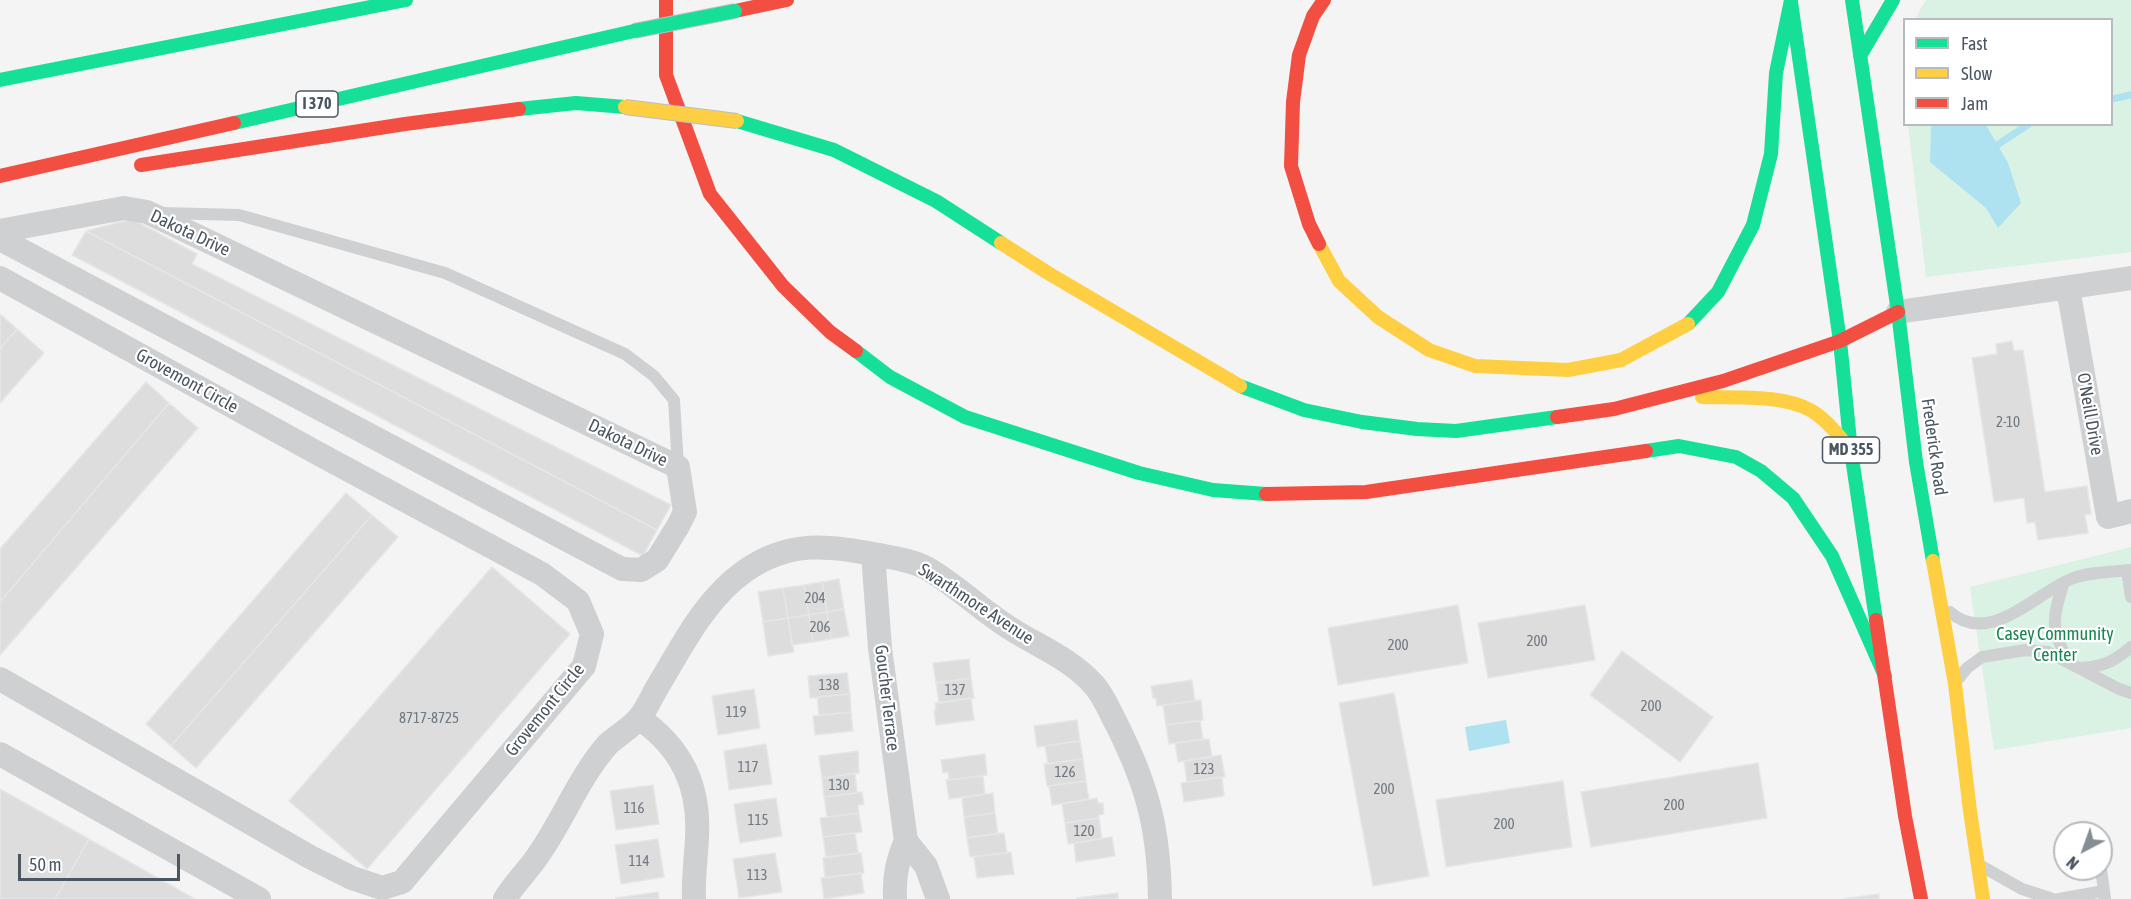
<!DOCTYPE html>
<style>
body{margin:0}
#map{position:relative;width:2131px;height:899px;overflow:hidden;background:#f4f4f4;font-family:"Asap Condensed",sans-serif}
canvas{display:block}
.legend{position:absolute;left:1903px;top:18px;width:210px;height:108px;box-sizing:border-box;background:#fff;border:2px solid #b7bbc0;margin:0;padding:8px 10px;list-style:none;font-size:18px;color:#4a5661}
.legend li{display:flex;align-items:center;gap:12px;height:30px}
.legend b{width:30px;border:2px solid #b7bbc0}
.north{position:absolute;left:2053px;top:821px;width:60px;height:60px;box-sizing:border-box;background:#fff;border:2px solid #b7bbc0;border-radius:50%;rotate:221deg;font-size:16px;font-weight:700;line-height:24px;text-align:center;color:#4a5661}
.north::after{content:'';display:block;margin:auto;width:21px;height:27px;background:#868d94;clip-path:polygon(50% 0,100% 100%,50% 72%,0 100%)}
.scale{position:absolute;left:18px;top:854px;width:162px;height:27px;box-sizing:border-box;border:3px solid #4a5661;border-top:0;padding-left:8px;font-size:18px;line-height:21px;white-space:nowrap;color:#4a5661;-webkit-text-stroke:4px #fff;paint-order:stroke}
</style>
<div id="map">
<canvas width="2131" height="899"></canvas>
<ul class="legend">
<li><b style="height:8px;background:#16e098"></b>Fast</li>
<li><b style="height:8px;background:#ffcf43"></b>Slow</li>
<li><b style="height:8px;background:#f24e42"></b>Jam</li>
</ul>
<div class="north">N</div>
<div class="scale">50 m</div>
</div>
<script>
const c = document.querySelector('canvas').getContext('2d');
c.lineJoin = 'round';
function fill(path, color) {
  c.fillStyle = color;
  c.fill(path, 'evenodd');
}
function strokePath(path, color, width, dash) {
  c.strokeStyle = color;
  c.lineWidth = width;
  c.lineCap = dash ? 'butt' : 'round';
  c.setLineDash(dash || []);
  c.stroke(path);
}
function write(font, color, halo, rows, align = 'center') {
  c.font = font + ' "Asap Condensed",sans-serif';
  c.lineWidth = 4.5;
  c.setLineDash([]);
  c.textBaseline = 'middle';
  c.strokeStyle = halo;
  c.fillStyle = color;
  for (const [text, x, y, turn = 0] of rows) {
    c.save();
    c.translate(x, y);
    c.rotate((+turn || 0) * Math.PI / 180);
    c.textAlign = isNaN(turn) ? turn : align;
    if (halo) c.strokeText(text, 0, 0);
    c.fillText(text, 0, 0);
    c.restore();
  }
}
const green = new Path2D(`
 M1926,0h205v252l-205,25 -18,-152 204,-1v-104l-196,-1 2,-6z
 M2131,547v181l-137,22 -24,-163z`);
const water = new Path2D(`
 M1931,125h55l22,38 13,40 -23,25 -12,-20 -56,-46z
 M1506,720l4,23 -41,8 -4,-24z`);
const stream = new Path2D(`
 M2112,99l19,-4
 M1997,145l32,-21`);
const building = new Path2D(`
 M132,219l65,35 -5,10 479,241 -14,25 -571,-299z
 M86,231l571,299 -14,26 -571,-301z
 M0,314l17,15 -17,20z
 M17,329l27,24 -44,50v-54z
 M2012,341l2,10 9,-1 22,142 42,-6 4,28 -6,1 3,18 -50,7 -3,-18 -8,1 -3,-25 -30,4 -22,-144 25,-4 -1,-10z
 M146,382l23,21 -169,199v-53z
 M169,403l29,25 -198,227v-53z
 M346,493l26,22 -201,231 -25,-22z
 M372,515l26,22 -202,231 -25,-22z
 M492,567l78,67 -203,235 -78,-68z
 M839,579l5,30 -17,3 -5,-30z
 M822,582l5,30 -18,3 -5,-30z
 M804,585l5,30 -21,3 -5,-30z
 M783,588l5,30 -25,4 -5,-30z
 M1458,605l10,58 -130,22 -10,-57z
 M1585,605l10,55 -107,18 -10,-55z
 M844,609l5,27 -18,3 -4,-27z
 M827,612l4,27 -18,3 -4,-27z
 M809,615l4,27 -21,3 -4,-27z
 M788,618l6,34 -26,4 -5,-34z
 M1622,651l91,66 -33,45 -90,-67z
 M969,659l2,19 -35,5 -3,-20z
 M847,673l3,21 -40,4 -2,-22z
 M971,678l3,20 -35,5 -3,-20z
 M1192,680l3,21 -38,5 -1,-8h-3l-2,-12z
 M754,689l6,39 -42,7 -6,-39z
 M1394,693l35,183 -56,10 -34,-183z
 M850,694l1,18 -32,3 -2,-18z
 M971,698l3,22 -38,5 -2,-14h2l-1,-8z
 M1201,700l2,20 -37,5 -3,-20z
 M851,712l2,19 -38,4 -2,-19z
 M1077,720l3,21 -43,6 -3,-21z
 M1200,721l3,18 -34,5 -3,-19z
 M1209,739l3,18 -34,5 -3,-19z
 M1080,741l3,18 -35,5 -3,-18z
 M766,744l6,40 -43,6 -5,-39z
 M858,751l1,22 -37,5 -3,-22z
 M985,754l2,21 -38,5 -1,-8 -5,1 -2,-13z
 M1221,755l4,22 -38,5 -3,-21z
 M1083,759l3,22 -39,5 -3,-22z
 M1758,763l9,55 -176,29 -10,-55z
 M855,773l2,20 -33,4 -2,-19z
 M983,776l2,18 -36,5 -3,-19z
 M1222,777l2,19 -40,6 -3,-19z
 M1086,781l3,18 -37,6 -3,-19z
 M1563,781l9,66 -126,20 -10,-67z
 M653,785l6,39 -43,6 -6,-39z
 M0,789l89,50 -34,60h-55z
 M862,792l2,12 -6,1 1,8 -32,4 -3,-20z
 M993,793l2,20 -31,4 -2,-19z
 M776,798l6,38 -42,7 -6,-39z
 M1097,798l1,5h5l1,11 -5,1v3l-34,5 -3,-19z
 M859,813l3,19 -39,5 -3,-19z
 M995,813l3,20 -31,5 -3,-21z
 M1099,818l3,21 -34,5 -3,-21z
 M855,833l3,20 -32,4 -3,-20z
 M1004,833l3,20 -37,4 -3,-19z
 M1112,837l3,19 -39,6 -2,-19z
 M89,839l106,60h-140z
 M658,839l6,38 -43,7 -6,-39z
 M1011,852l3,22 -37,4 -3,-21z
 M775,853l7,39 -43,6 -6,-39z
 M861,853l3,20 -39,5 -2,-20z
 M861,873l3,20 -40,6 -3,-21z
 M658,892l1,7h-43v-1z
 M1118,893v6h-41v-1z
 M1879,894v5h-36z`);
const lane = new Path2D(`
 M163,213l76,2 206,58 180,81 29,22 20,24 4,67
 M2127,570l4,27
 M2064,582c-12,36 -14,47 5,80
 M1950,612c39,35 86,-19 121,-33 17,-7 41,-7 60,-9
 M2079,668c24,-1 34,-6 52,-21
 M1959,678l8,-10 15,-11 44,-7 22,2 71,37 12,4
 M1983,867l39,22 31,10
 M2101,869l3,22
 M2059,899l45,-8 1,8`);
const street = new Path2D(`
 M0,231l124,-23 23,4 531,255 7,45 -7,14 -21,34 -16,10 -19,-1 -622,-330
 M0,278l319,176 223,120 36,27 14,33 -8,32 -182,216 -20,6 -30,-10 -42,-21 -310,-178
 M2068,288l40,229 23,-6
 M1898,312l233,-34
 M873,554l7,94 26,193c-9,20 -12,36 -11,58
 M639,718c43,30 61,68 58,120 -1,21 -4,41 -3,61
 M0,754l259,145
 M906,841l20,25 12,33
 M505,899c9,-16 24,-29 34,-45 25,-36 40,-77 69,-110 10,-9 23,-16 32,-27 7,-9 12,-21 18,-31 24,-40 47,-87 87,-115 44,-31 84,-26 134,-16 16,3 35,6 49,14 29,17 52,40 80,58 29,19 62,31 86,58 10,11 16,27 23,40 31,62 42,105 43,174`);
const fast = new Path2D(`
 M1852,0l46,312 18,150 17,99
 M1791,2l49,339 11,110 25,169
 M1860,56l33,-56
 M0,80l406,-80
 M519,109l57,-6 49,4
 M737,121l97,29 102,51 65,42
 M234,123l400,-92
 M1688,324l30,-32 35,-67 18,-71 5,-81 15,-73
 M856,351l34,26 75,40 174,56 74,17 53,4
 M1240,386l64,24 58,12 55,7 39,2 101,-14
 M1646,451l33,-5 57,11 25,14 32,27 39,58 53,120`);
const slow = new Path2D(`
 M1001,243l47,30 192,113
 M1319,244l20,37 39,36 51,33 46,16 93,4 53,-10 67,-36
 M1702,397c32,1 82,-3 110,14 16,10 28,26 39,40
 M1933,561l22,123 15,127 13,88`);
const jam = new Path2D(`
 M666,0v75l44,119 73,92 47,46 26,19
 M735,11l52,-11
 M141,165l264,-41 114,-15
 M0,176l234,-53
 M1319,244l-10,-20 -18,-58 2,-64 6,-47 14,-39 11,-16
 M1840,341l58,-29
 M1557,417l57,-8 109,-28 117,-40
 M1266,494l100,-2 280,-41
 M1876,620l29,196 16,83`);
const fastBridge = new Path2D(`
 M634,31l101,-20`);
const slowBridge = new Path2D(`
 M625,107l112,14`);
const numberNames = [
 ["2-10",2008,422],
 ["204",815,598],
 ["206",820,627],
 ["200",1537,641],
 ["200",1398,645],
 ["138",829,685],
 ["137",955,690],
 ["200",1651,706],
 ["119",736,712],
 ["8717-8725",429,718],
 ["117",748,767],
 ["123",1204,769],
 ["126",1065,772],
 ["130",839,785],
 ["200",1384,789],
 ["200",1674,805],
 ["116",634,808],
 ["115",758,820],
 ["200",1504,824],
 ["120",1084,831],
 ["114",639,861],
 ["113",757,875]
];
const shields = [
 [317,104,42],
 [1851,450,57]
];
const shieldNames = [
 ["I 370",317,104],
 ["MD 355",1851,450]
];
const streetNames = [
 ["Dakota Drive",190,233,25],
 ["Grovemont Circle",187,381,29],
 ["O'Neill Drive",2090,414,80],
 ["Dakota Drive",628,443,26],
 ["Frederick Road",1934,447,82],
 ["Swarthmore Avenue",976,604,33],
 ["Goucher Terrace",887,698,83],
 ["Grovemont Circle",545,710,-51]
];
const parkNames = [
 ["Casey Community",2055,634],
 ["Center",2055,655]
];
fill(green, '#d9f2e3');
fill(water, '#aee2f0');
strokePath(stream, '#aee2f0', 7);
fill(building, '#ddddde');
strokePath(building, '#e5e6e7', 1.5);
strokePath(lane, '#ced0d2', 12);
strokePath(street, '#ced0d2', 24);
strokePath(fast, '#16e098', 14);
strokePath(slow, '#ffcf43', 14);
strokePath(jam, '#f24e42', 14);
strokePath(fastBridge, '#b9bec3', 16, []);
strokePath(slowBridge, '#b9bec3', 16, []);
strokePath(fastBridge, '#16e098', 14);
strokePath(slowBridge, '#ffcf43', 14);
write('15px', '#707881', null, numberNames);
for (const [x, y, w] of shields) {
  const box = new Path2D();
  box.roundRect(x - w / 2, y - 13, w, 26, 4.5);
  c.fillStyle = '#fff';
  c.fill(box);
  strokePath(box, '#4a5661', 1.5);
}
write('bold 16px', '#4a5661', null, shieldNames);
write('18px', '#4a5661', '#fff', streetNames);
write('18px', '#17864f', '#fff', parkNames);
</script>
